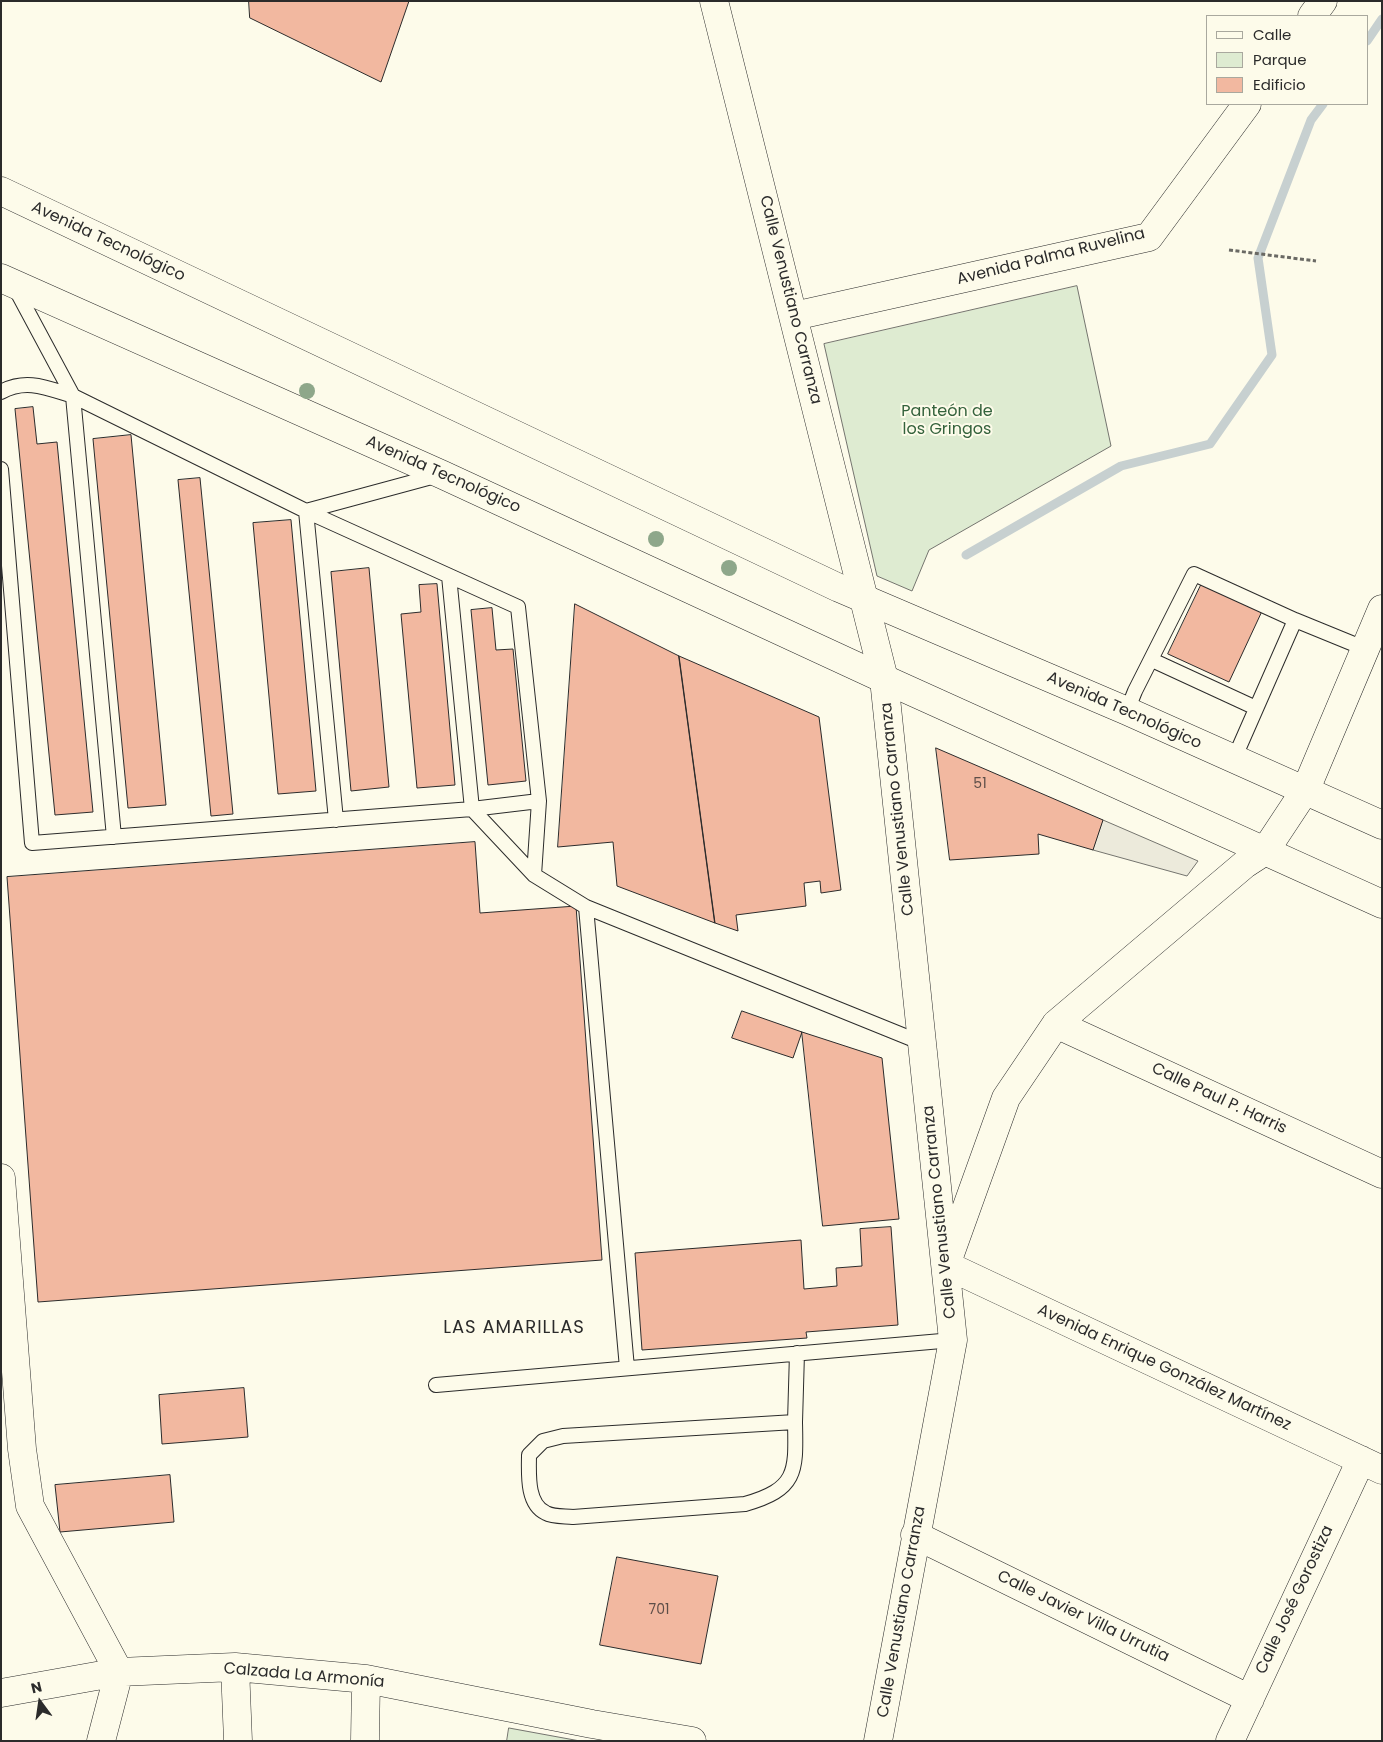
<!DOCTYPE html>
<meta charset="utf-8">
<style>
body{margin:0}
#map{position:relative;width:1383px;height:1742px;overflow:hidden;background:#fdfbea;font-family:Poppins,sans-serif}
canvas{display:block}
.frame{position:absolute;inset:0;border:2px solid #2b2b2b;pointer-events:none}
.legend{position:absolute;left:1206px;top:15px;width:162px;height:90px;box-sizing:border-box;background:#fdfbea;border:1px solid #a9a89e;margin:0;padding:6px 9px;list-style:none;font-size:15px;color:#2b2b2b}
.legend li{display:flex;align-items:center;gap:10px;height:25px}
.legend b{width:25px;border:1px solid #a9a89e}
.north{position:absolute;left:15px;top:1677px;width:50px;height:50px;-webkit-text-stroke:4px #fdfbea;paint-order:stroke;rotate:346deg;font-size:14px;font-weight:700;line-height:20px;text-align:center;color:#2b2b2b}
.north::after{content:'';display:block;margin:auto;width:18px;height:22px;background:#2b2b2b;clip-path:polygon(50% 0,100% 100%,50% 72%,0 100%)}
</style>
<div id="map">
<canvas width="1383" height="1742"></canvas>
<div class="frame"></div>
<ul class="legend">
<li><b style="height:6px;background:#fdfbea"></b>Calle</li>
<li><b style="height:14px;background:#deebd1"></b>Parque</li>
<li><b style="height:14px;background:#f2b8a0"></b>Edificio</li>
</ul>
<div class="north">N</div>
</div>
<script>
const c = document.querySelector('canvas').getContext('2d');
c.lineJoin = 'round';
function fill(path, color) {
  c.fillStyle = color;
  c.fill(path, 'evenodd');
}
function strokePath(path, color, width, dash) {
  c.strokeStyle = color;
  c.lineWidth = width;
  c.lineCap = dash ? 'butt' : 'round';
  c.setLineDash(dash || []);
  c.stroke(path);
}
function write(font, color, halo, rows, align = 'center') {
  c.font = font + ' Poppins,sans-serif';
  c.lineWidth = 4;
  c.setLineDash([]);
  c.textBaseline = 'middle';
  c.strokeStyle = halo;
  c.fillStyle = color;
  for (const [text, x, y, turn = 0] of rows) {
    c.save();
    c.translate(x, y);
    c.rotate((+turn || 0) * Math.PI / 180);
    c.textAlign = isNaN(turn) ? turn : align;
    if (halo) c.strokeText(text, 0, 0);
    c.fillText(text, 0, 0);
    c.restore();
  }
}
const green = new Path2D(`
 M1077,286l34,160 -182,104 -17,41 -35,-15 -53,-232z
 M509,1728l71,13h-73z`);
const parking = new Path2D(`
 M1103,820l95,41 -11,15 -94,-26z`);
const stream = new Path2D(`
 M1367,41l15,-22
 M966,555l155,-89 89,-22 62,-89 -14,-97 53,-138 12,-16`);
const building = new Path2D(`
 M249,1h160l-28,81 -131,-64z
 M33,407l4,37 20,-2 36,370 -38,3 -40,-406z
 M131,435l35,370 -38,3 -35,-369z
 M200,478l33,336 -22,2 -33,-336z
 M291,520l25,271 -38,3 -25,-271z
 M369,568l20,219 -38,4 -20,-219z
 M1203,581l60,28 -34,73 -61,-28z
 M437,584l18,201 -38,3 -16,-174 20,-2 -2,-27z
 M575,604l104,52 36,267 -98,-37 -4,-44 -55,5z
 M492,608l4,42 17,-1 13,132 -38,4 -17,-175z
 M679,656l140,61 22,173 -20,3 -1,-12 -16,2 2,23 -70,9 2,16 -23,-8z
 M936,748l167,72 -10,30 -55,-16 1,20 -89,6z
 M475,842l5,71 96,-7 26,354 -564,42 -31,-425z
 M742,1011l60,21 -9,26 -61,-20z
 M802,1032l80,26 17,161 -76,7z
 M891,1227l7,98 -92,7 1,6 -165,12 -7,-97 166,-13 3,49 33,-3 -1,-18 26,-2 -2,-37z
 M244,1388l4,49 -86,7 -3,-49z
 M170,1475l4,47 -114,10 -5,-47z
 M617,1557l101,19 -17,88 -101,-19z`);
const path = new Path2D(`
 M1229,250l87,11`);
const lane = new Path2D(`
 M14,286l59,110 233,115 212,96 21,194 -5,74
 M1,392c25,-14 46,-4 72,4l41,441
 M1,469l31,374 440,-34 67,-8
 M449,576l23,233 62,66 52,32 336,136
 M1295,620l71,29
 M1152,660l104,48
 M1127,711l8,-20 59,-117 101,46 -61,139
 M336,820l-30,-309 133,-36
 M586,907l41,461
 M436,1385l517,-45
 M795,1422c1,49 3,67 -50,82l-172,13c-8,-1 -20,0 -27,-4 -20,-9 -17,-41 -17,-58l14,-14 20,-5 232,-14 2,-69`);
const street = new Path2D(`
 M1312,16l11,-15
 M794,316l355,-79 98,-133
 M1382,609l-76,180 -41,62 -20,13 -189,160 -50,74 -60,167 436,205
 M1056,1024l326,150
 M1,1178l21,271 8,57 89,166 -18,69
 M915,1535l335,164
 M235,1667l3,74
 M1,1693l118,-21 116,-5 131,12 226,45 100,17
 M365,1741l1,-62
 M878,1741l75,-401 -69,-661
 M1230,1741l131,-281`);
const secondary = new Path2D(`
 M714,1l170,678`);
const primary = new Path2D(`
 M1,191l838,397 288,123 255,114
 M1,278l442,197 439,203 500,226`);
const trees = [
 [307,391],
 [656,539],
 [729,568]
];
const numberNames = [
 ["51",980,784],
 ["701",659,1610]
];
const streetNames = [
 ["Avenida Tecnológico",108,242,25],
 ["Avenida Palma Ruvelina",1051,257,-14],
 ["Calle Venustiano Carranza",790,300,76],
 ["Avenida Tecnológico",443,475,24],
 ["Avenida Tecnológico",1124,711,24],
 ["Calle Venustiano Carranza",898,809,-96],
 ["Calle Paul P. Harris",1219,1099,25],
 ["Calle Venustiano Carranza",940,1212,-96],
 ["Avenida Enrique González Martínez",1164,1368,25],
 ["Calle José Gorostiza",1295,1600,-65],
 ["Calle Venustiano Carranza",902,1612,-80],
 ["Calle Javier Villa Urrutia",1083,1617,26],
 ["Calzada La Armonía",304,1676,5]
];
const parkNames = [
 ["Panteón de",947,412],
 ["los Gringos",947,430]
];
const neighbourhoodNames = [
 ["LAS AMARILLAS",514,1328]
];
fill(green, '#deebd1');
strokePath(green, '#74746e', 1);
fill(parking, '#eceadb');
strokePath(parking, '#74746e', 1);
strokePath(stream, '#c7d0d0', 9);
fill(building, '#f2b8a0');
strokePath(building, '#2b2b2b', 1);
strokePath(lane, '#2b2b2b', 16);
strokePath(street, '#2b2b2b', 29);
strokePath(secondary, '#2b2b2b', 29);
strokePath(primary, '#2b2b2b', 29);
strokePath(path, '#6a6964', 3, [4, 2.5]);
strokePath(lane, '#fdfbea', 14);
strokePath(street, '#fdfbea', 28);
strokePath(secondary, '#fdfbea', 28);
strokePath(primary, '#fdfbea', 28);
c.fillStyle = '#8ea78a';
for (const [x, y] of trees) {
  c.beginPath();
  c.arc(x, y, 8, 0, 2 * Math.PI);
  c.fill();
}
write('14px', '#5d4e48', null, numberNames);
write('16px', '#2b2b2b', '#fdfbea', streetNames);
write('16px', '#34623c', '#fdfbea', parkNames);
c.letterSpacing = '1px';
write('18px', '#2b2b2b', '#fdfbea', neighbourhoodNames);
c.letterSpacing = '0px';
</script>
